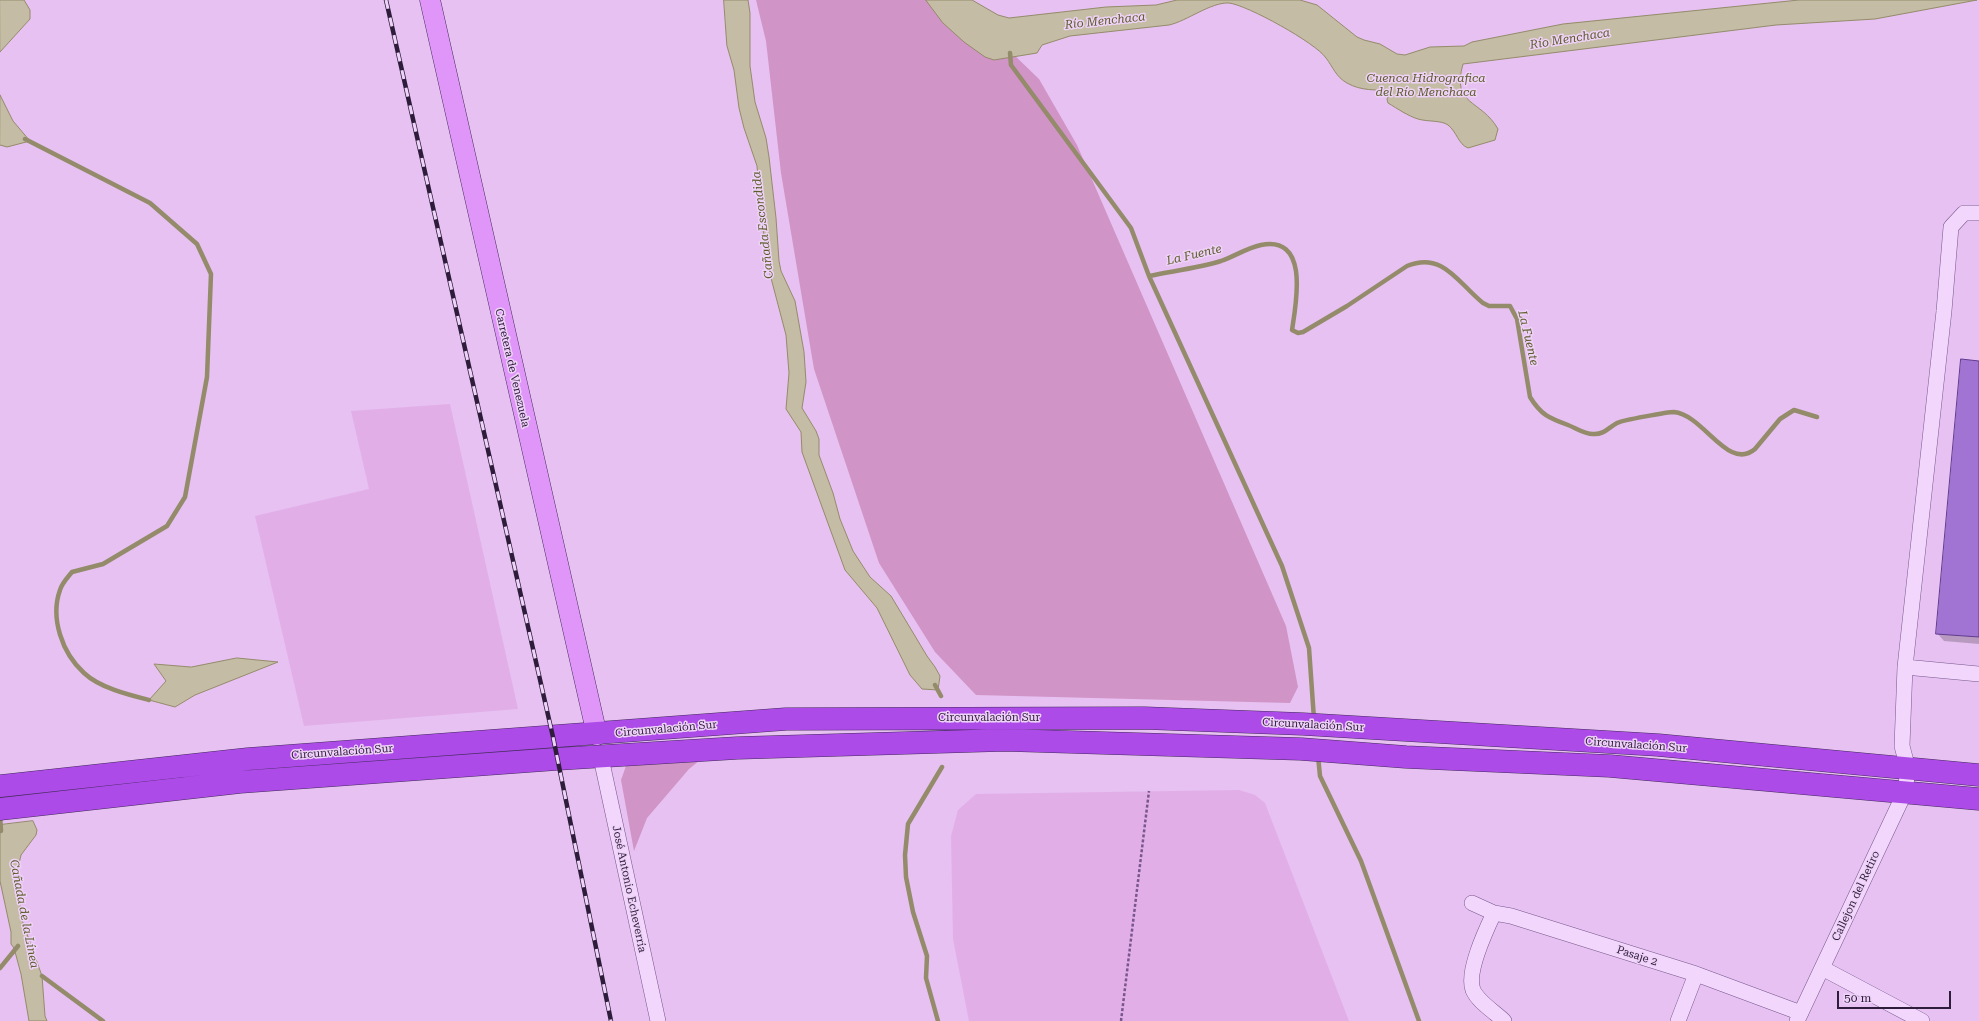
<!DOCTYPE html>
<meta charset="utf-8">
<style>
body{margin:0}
#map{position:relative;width:1979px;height:1021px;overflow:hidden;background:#e6c1f2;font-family:"Roboto Serif",serif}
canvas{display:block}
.scale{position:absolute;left:1837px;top:991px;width:114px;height:18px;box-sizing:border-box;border:2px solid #2d1d3b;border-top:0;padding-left:5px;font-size:12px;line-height:14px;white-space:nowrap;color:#2d1d3b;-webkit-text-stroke:3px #efd2f8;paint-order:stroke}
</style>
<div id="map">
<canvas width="1979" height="1021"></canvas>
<div class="scale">50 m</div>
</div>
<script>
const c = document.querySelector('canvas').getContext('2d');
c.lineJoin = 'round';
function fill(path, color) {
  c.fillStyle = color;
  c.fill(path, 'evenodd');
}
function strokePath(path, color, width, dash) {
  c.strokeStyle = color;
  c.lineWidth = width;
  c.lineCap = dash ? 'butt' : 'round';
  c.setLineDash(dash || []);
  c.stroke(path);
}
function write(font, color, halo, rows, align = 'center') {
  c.font = font + ' "Roboto Serif",serif';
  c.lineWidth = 3;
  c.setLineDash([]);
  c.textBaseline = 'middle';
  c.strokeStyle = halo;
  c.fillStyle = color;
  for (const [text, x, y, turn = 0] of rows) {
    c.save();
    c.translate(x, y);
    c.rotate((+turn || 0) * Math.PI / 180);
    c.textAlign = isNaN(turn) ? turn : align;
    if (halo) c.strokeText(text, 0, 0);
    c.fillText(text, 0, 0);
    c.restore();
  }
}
const farmland = new Path2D(`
 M450,404l68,305 -214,17 -49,-210 114,-27 -18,-78z
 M1239,790l16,5 10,8 84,218h-380l-16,-82 -2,-103 7,-26 18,-16z`);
const green = new Path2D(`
 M756,0h177l77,51 29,28 38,66 209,481 12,61 -8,16 -314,-8 -41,-43 -56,-89 -65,-194 -33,-196 -15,-132z
 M704,757l-15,12 -42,49 -13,33 -13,-71 5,-14z`);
const water = new Path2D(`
 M0,0h24l6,10v9l-30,33z
 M724,0h24l2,13v53l5,36 11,36 3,19 7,61 3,43 2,10 14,30 9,51 2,30 -4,26 14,23 3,8v16l14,38 7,26 13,32 17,26 21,19 36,60 8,11 5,9 -2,14 -16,-1 -12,-14 -33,-67 -32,-38 -43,-118 -1,-20 -15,-23 3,-36 -3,-38 -20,-76 -9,-93 -13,-38 -5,-20 -5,-38 -7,-24z
 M926,0h46l26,15 11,3 97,-11 50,-2 21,-5h123l17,5 40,32 7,3 16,4 17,10 8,1 25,-8 34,-1 8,-4 91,-18 236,-24h178l-102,19 -99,6 -313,39c-12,42 18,35 35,65l-3,11 -27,8c-10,-4 -11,-16 -20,-23 -7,-5 -20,-3 -30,-6 -10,-3 -20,-10 -30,-16l-1,-4 4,-9c-15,0 -30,1 -44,-7 -11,-6 -14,-16 -21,-25 -10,-15 -79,-53 -97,-55 -18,-1 -42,18 -60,22l-99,11 -28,9 -5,8 -43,7 -9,-3 -21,-15 -21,-19z
 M0,95l13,26 17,20 -23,6 -7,-2z
 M237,658l41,4 -83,33 -20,12 -26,-7 17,-19 -12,-17 37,3z
 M33,821l4,9 -1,5 -15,20 -4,17 4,45 21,59 3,40 2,5h-18l-8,-47 -7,-26 -3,-4v-12l-11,-51v-56z`);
const shadow = new Path2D(`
 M1979,362v282l-35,-3 -7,-8z`);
const stream = new Path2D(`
 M1010,53l1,12 120,163 18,48 133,290 27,82 5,71
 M25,139l125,64 47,41 14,30 -4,103 -22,120 -18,29 -64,38 -31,8c-4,5 -10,11 -12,18 -10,28 2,63 24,83 16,15 45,22 65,27
 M1149,276c24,-5 49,-8 72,-15 14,-5 26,-13 40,-16 49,-10 35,59 31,85l6,3 5,-1 44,-26 60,-40c36,-15 51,17 76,37l6,3h21l7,13 13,78c11,18 19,21 38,28 8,3 16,9 25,9 11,1 16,-7 24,-11 6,-3 51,-11 57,-11 30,3 54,60 81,37l25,-30 14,-9 23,7
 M935,685l6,11
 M1318,756l2,20 41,85 58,160
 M0,814l1,17
 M0,968l18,-22
 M42,976l61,45
 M938,1021l-12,-43 1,-22 -14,-44 -7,-35 -1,-22 3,-31 34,-57`);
const building = new Path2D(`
 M1961,359l18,2v276l-43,-3z`);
const path = new Path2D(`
 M1121,1021l28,-230`);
const minor = new Path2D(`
 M1905,667l74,7
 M601,758l57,263
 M1472,903l22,10 17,3 185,58 105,39
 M1494,913c-8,17 -28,59 -21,77 5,12 22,22 31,31
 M1822,968l100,53
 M1678,1021l18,-47
 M1797,1021l108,-229 3,-23 -6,-23 3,-79 39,-356 7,-84 13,-14h15`);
const major = new Path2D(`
 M430,0l167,735`);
const highway = new Path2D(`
 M0,786l248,-27 538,-40 358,-1 159,6 355,21 321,30
 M0,809l240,-27 317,-23 180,-11 268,-8 296,9 105,8 204,9 369,33`);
const rail = new Path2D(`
 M386,0l167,737 58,284`);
const streetNames = [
 ["Carretera de Venezuela",512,368,77],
 ["Circunvalación Sur",989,718],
 ["Circunvalación Sur",1313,725,3],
 ["Circunvalación Sur",666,729,-5],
 ["Circunvalación Sur",1636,745,4],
 ["Circunvalación Sur",342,752,-4],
 ["José Antonio Echeverría",629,889,78],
 ["Callejon del Retiro",1856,896,-65],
 ["Pasaje 2",1637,956,18]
];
const waterNames = [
 ["Río Menchaca",1105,21,-6],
 ["Río Menchaca",1570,39,-9],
 ["Cuenca Hidrografica",1426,78],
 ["del Río Menchaca",1426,92],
 ["Cañada Escondida",763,225,-97],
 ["La Fuente",1194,255,-13],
 ["La Fuente",1528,338,77],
 ["Cañada de la Línea",24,914,79]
];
fill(farmland, '#e2aee8');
fill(green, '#d194c6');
fill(water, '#c4bca4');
strokePath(water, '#938b6a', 1);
fill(shadow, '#0003');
strokePath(stream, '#938b6a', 4.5);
fill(building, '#a174d3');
strokePath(building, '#613b8e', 1);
strokePath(minor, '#77578d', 16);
strokePath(major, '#442c5a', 21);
strokePath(highway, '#442c5a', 23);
strokePath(path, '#77578d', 2.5, [3, 2]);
strokePath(minor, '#f2d6fb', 15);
strokePath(major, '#df96f8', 20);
strokePath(highway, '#ac4be8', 22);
strokePath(rail, '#2d1d3b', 4.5);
strokePath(rail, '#efd2f8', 3, [9]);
write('11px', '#2d1d3b', '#efd2f8', streetNames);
write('italic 12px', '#5c5c2b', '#efd2f8', waterNames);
</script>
